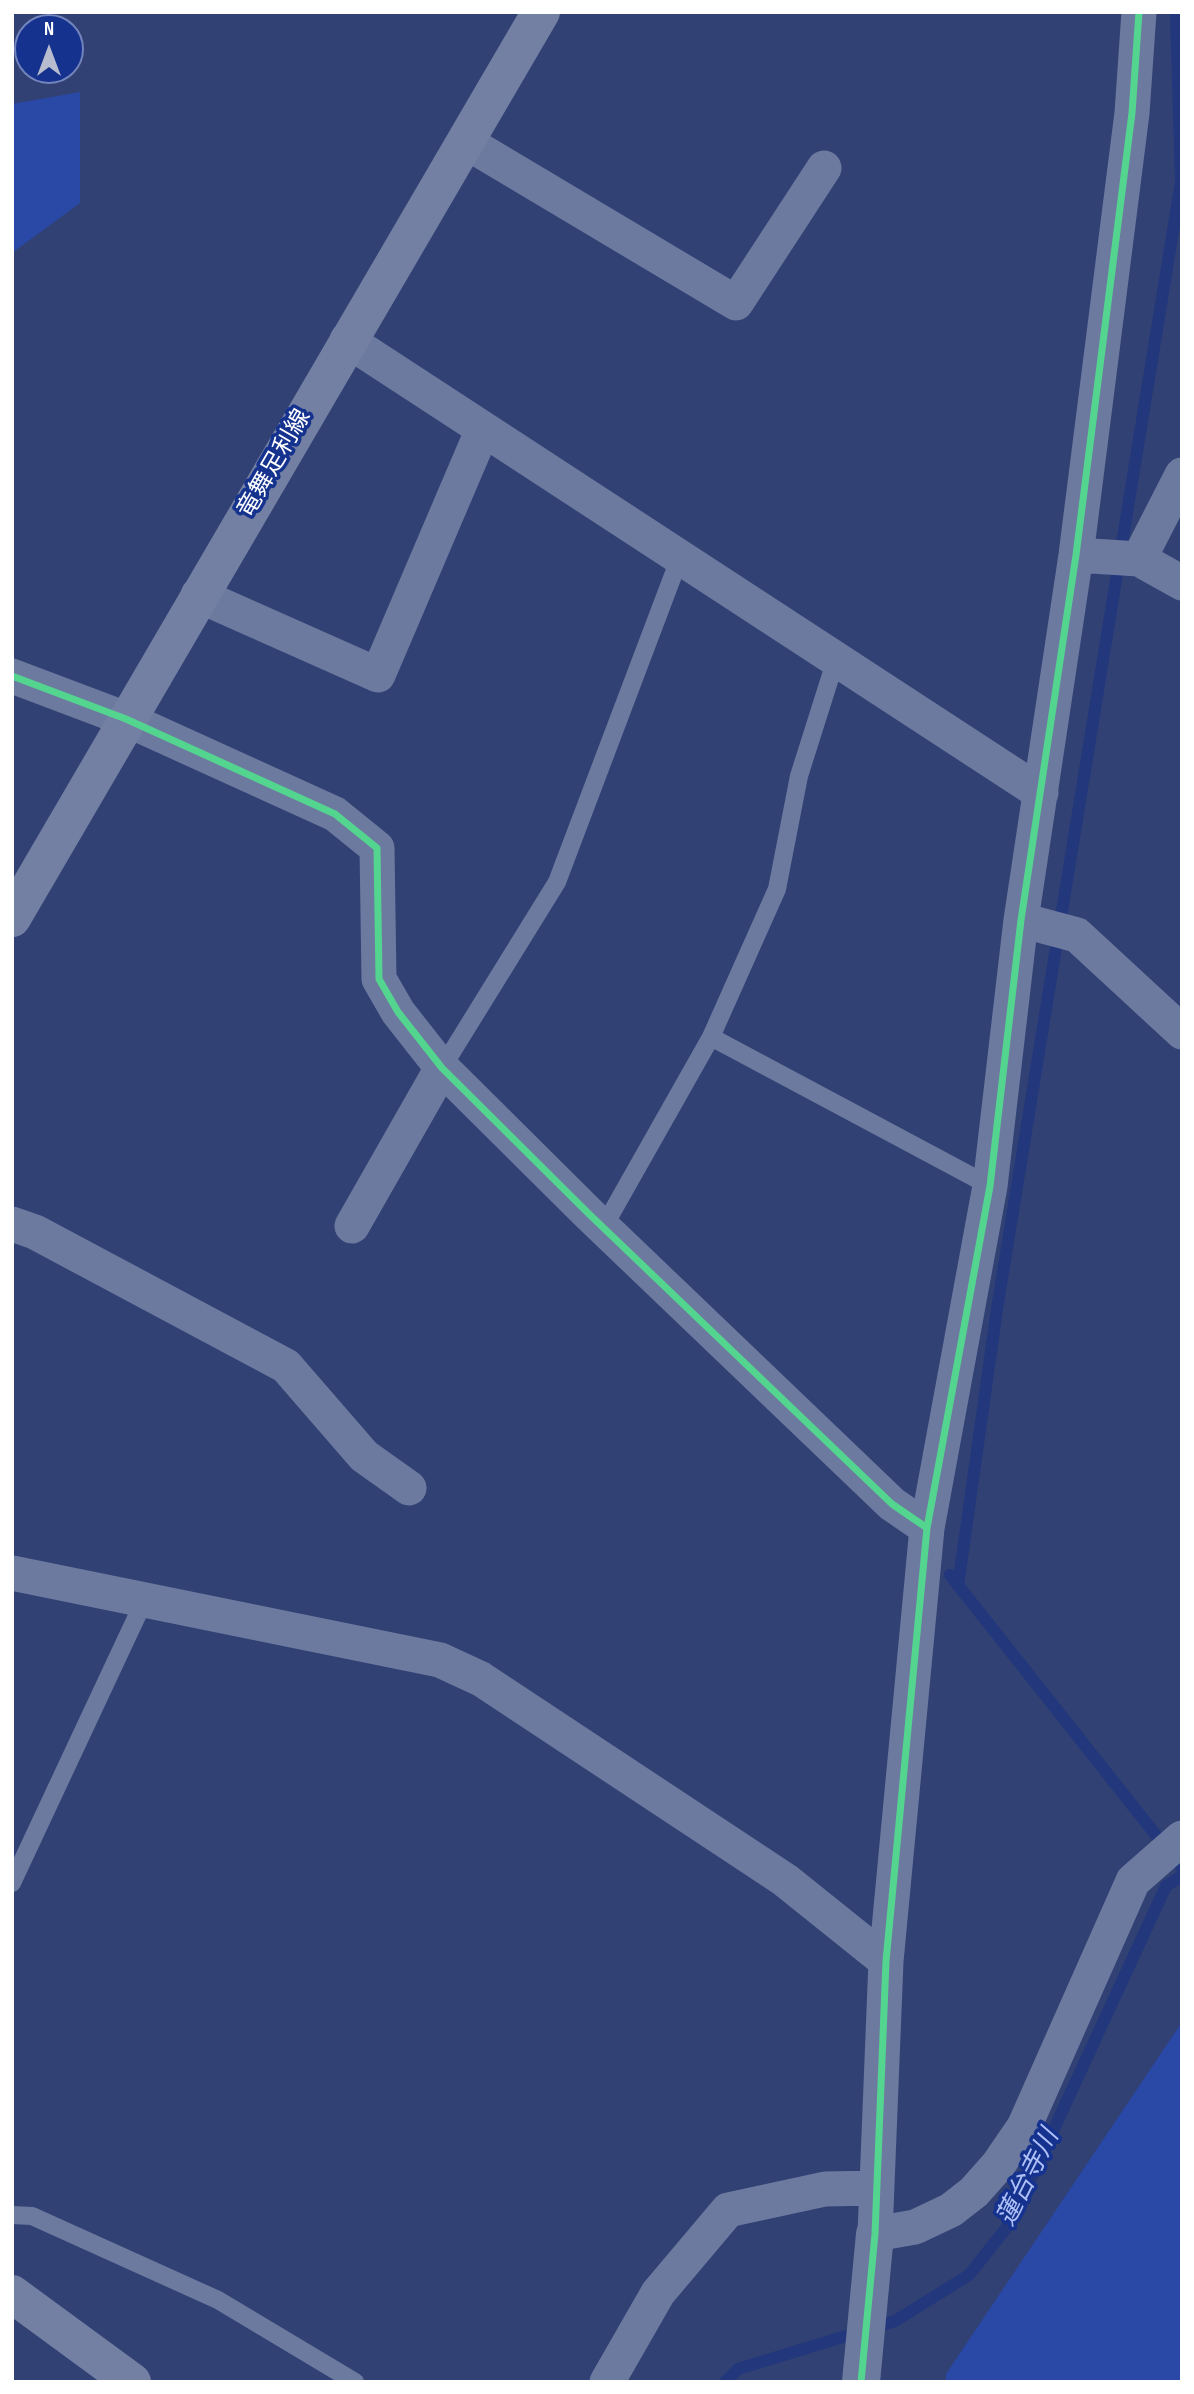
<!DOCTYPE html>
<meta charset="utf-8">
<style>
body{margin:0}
#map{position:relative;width:1194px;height:2394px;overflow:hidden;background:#314174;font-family:"Sofia Sans Condensed",sans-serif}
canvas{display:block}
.frame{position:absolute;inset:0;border:14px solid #fff;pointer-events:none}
.north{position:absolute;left:14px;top:14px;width:70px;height:70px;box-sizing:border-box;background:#16328f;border:2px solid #7384bc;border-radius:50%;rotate:0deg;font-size:19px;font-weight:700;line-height:28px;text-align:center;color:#fff}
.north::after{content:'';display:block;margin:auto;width:24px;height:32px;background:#b7bcce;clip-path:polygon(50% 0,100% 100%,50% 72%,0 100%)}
</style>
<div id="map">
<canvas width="1194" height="2394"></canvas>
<div class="frame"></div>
<div class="north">N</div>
</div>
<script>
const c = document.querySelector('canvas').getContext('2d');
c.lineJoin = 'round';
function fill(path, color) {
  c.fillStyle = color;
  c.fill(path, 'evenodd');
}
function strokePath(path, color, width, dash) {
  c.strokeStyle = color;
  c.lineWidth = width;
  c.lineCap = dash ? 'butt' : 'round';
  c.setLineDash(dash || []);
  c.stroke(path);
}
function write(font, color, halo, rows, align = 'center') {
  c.font = font + ' "Sofia Sans Condensed","Noto Sans JP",sans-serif';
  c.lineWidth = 7;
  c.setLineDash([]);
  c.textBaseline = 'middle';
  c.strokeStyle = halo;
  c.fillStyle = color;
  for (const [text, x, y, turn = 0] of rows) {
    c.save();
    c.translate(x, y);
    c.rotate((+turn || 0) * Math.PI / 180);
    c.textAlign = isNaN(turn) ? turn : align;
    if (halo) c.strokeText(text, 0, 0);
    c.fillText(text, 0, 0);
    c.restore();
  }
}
const green = new Path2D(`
 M80,92v111l-68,50v-149z
 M1182,2022v360h-236v-8z`);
const stream = new Path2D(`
 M950,1575l232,293
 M958,1586l39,-277 184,-1127 -5,-170
 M725,2382l13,-13 157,-48 74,-46 42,-53 155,-336 16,-10`);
const service = new Path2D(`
 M711,1037l279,149
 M442,1068l115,-186 123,-325
 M603,1228l108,-191 66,-148 22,-113 37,-117
 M12,1883l132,-282
 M12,2215l20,1 186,84 137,82`);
const minor = new Path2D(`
 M1139,12l-7,101 -56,442 -55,365 -31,266 -63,342 -41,433 -11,273 40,-7 36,-17 23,-18 24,-27 26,-38 109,-246 49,-43
 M466,142l270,161 88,-135
 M347,340l694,453
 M1076,555l63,4 43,24
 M1139,559l43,-84
 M198,595l180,80 105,-246
 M12,676l114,43 209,95 42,34 2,131 19,33 44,56 147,146 303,290 35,24
 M1021,920l56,15 105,97
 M12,1224l23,8 251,134 78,90 45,32
 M352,1226l90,-158
 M12,1573l428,87 41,19 304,201 101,81
 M607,2382l51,-89 70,-83 97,-21 52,-1`);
const tertiary = new Path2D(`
 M861,2382l14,-148`);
const secondary = new Path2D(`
 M12,918l529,-906
 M12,2294l120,88`);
const cycleway = new Path2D(`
 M12,676l114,43 209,95 42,34 2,131 19,33 44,56 147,146 303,290 35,24
 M861,2382l14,-148 11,-273 41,-433 63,-342 31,-266 55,-365 56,-442 7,-101`);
const streetNames = [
 ["竜舞足利線",275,464,-60]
];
const waterNames = [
 ["蓮台寺川",1029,2178,-63]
];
fill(green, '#2a48a5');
strokePath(stream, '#22377c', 12);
strokePath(service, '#6d7a9f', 18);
strokePath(minor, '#6d7a9f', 35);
strokePath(tertiary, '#6d7a9f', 38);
strokePath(secondary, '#7480a3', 38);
strokePath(cycleway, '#53d58f', 7);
write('24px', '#fff', '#16328f', streetNames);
write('italic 26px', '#aec0f7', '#16328f', waterNames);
</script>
